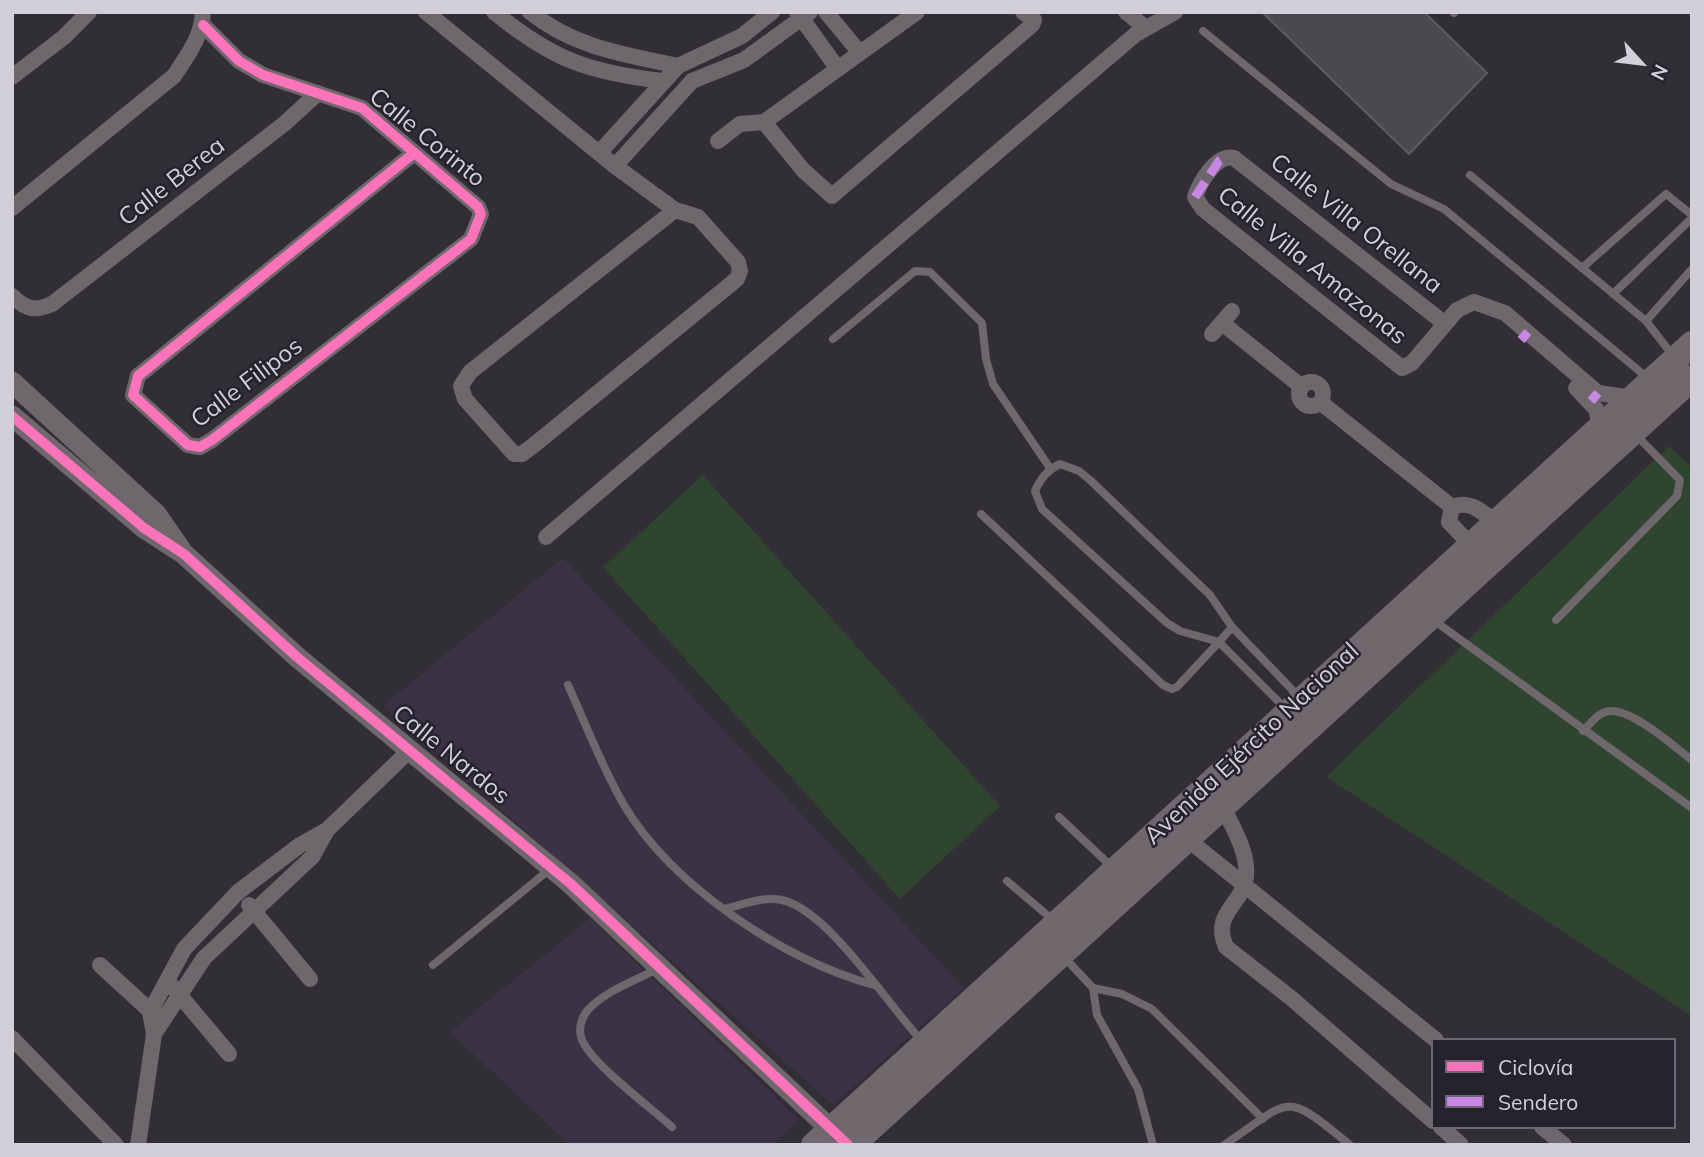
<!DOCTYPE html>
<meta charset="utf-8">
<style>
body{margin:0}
#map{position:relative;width:1704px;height:1157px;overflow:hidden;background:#312e36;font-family:Mulish,sans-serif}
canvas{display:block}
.frame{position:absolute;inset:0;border:14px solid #d2cfd9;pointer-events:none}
.legend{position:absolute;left:1431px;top:1038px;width:245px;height:91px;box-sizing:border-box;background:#262230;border:2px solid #6b6774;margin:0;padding:9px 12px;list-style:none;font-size:21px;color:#d2cfd9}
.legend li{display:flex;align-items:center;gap:14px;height:35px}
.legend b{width:35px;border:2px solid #6b6774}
.north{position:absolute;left:1606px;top:28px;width:70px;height:70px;-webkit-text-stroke:5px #262230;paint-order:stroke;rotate:117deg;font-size:19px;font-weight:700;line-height:28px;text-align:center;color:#d2cfd9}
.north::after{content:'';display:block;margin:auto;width:24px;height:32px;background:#d2cfd9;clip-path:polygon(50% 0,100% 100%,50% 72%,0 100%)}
</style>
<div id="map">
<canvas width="1704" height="1157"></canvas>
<div class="frame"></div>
<ul class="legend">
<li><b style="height:9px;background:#fb73b8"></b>Ciclovía</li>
<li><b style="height:9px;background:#c787e3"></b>Sendero</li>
</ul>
<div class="north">N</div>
</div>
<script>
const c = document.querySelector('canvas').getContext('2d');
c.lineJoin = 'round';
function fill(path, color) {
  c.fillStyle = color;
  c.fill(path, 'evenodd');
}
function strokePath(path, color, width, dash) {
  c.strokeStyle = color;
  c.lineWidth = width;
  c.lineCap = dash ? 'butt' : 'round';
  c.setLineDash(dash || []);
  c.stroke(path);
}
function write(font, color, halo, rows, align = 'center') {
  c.font = font + ' Mulish,sans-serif';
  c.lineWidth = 5;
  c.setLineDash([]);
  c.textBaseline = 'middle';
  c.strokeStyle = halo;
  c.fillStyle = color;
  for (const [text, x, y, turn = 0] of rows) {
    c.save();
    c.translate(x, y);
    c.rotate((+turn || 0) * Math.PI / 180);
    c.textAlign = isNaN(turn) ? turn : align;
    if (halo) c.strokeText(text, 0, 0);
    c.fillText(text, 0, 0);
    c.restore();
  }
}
const built = new Path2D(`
 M563,558l401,430 -131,117 -449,-400z
 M590,918l209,202 -28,25h-201l-120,-113z`);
const green = new Path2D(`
 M1669,446l23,22v548l-366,-239z
 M703,475l297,331 -100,93 -297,-332z`);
const building = new Path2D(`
 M1262,12h162l63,61 -78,81z`);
const service = new Path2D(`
 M1454,13l1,-1
 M1203,31l188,153 53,25 205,170
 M1470,175l176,146 28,36
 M1582,268l84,-74 26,21
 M1613,294l79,-76
 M1646,321l46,-52
 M833,339l82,-68 15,1 52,51 4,36 7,25 57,84
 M981,514l182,171 9,4 5,-2 42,-45 67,67
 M1432,619l260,189
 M1556,620l121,-124 3,-16 -45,-46
 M1232,627l-13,15 -39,-11 -13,-8 -125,-114 -7,-18c5,-12 12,-21 25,-27l19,7 11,9 120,115 22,32 68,71
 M568,685c18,40 34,82 56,120 49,82 160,155 250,180
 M1583,731c8,-8 15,-19 27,-20 24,-1 63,35 82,49
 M1059,817l54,51
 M1007,881l46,39
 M724,909c18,-4 39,-13 58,-9 46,10 106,105 139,140
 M1063,956l30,32 29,6 30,15 111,110
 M433,965l117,-96
 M657,969c-22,12 -52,22 -69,41 -7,8 -10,20 -6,30 11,25 68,67 90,87
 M1093,988l4,27 41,74 15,56
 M1224,1145c69,-46 58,-56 126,0`);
const minor = new Path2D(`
 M426,12l189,154 60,44 23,7 40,45 2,9 -3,8 -203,166 -12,9h-8l-49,-55 -4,-13 9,-14 205,-162
 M494,12c59,48 94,60 168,69
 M530,12c45,36 94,42 148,54
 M797,12l41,57
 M826,12l34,41
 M1126,12l15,12
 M203,25l36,36 24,14 99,33 116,99 3,7 -10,25 -259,201 -12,7 -12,-2 -55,-50 5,-19 276,-223
 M12,77l52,-40 25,-25
 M764,122l39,48 29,26 200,-171 2,-5 -11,-8
 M718,141l22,-17 24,-2 153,-110
 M599,153l79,-87 64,-30 30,-24
 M615,166l77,-85 52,-21 66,-48
 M12,208l162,-132c13,-20 28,-39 29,-64
 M12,296c14,13 22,16 40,8l232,-180 34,-31
 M1222,323l80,64
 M1444,323l-210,-165c-18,-4 -34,24 -39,39l8,12 199,159 10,-5 45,-53 17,-8 31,11 93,80 34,5
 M1212,334l20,-23
 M1299 394a12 12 0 1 1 24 0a12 12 0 1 1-24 0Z
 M1576,388l20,21 4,17
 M1320,402l132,105
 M546,537l590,-503 39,-22
 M1470,544l-21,-22 3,-15c18,-7 29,4 42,14
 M1222,805c10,21 27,48 24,72 -4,29 -35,36 -20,70l65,51 142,123
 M1186,838l250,202
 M249,905l61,74
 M100,965l58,53
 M172,986l57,68
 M154,1034l50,-76 108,-101 15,-27
 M12,1038l104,107
 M1441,1127l20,18
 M1542,1127l22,18
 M138,1145l16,-111 -4,-22 34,-63 54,-57 62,-47 27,-15 84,-81`);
const tertiary = new Path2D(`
 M12,382l144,132 25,36
 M12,416l132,112 40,26 113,103 274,227 270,255`);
const primary = new Path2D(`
 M814,1145l878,-801
 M852,1145l840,-767`);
const quiet = new Path2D(`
 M1195,197l24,-36 8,-5
 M1521,340l7,-8
 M1591,401l7,-8`);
const cycleway = new Path2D(`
 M203,25l36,36 24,14 99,33 116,99 3,7 -10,25 -259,201 -12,7 -12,-2 -55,-50 5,-19 276,-223
 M12,416l132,112 40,26 113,103 274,227 277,261`);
const streetNames = [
 ["Calle Corinto",427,138,39],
 ["Calle Berea",172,182,-38],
 ["Calle Villa Orellana",1356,224,38],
 ["Calle Villa Amazonas",1312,266,39],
 ["Calle Filipos",247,383,-37],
 ["Avenida Ejército Nacional",1252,744,-43],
 ["Calle Nardos",451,755,39]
];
fill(built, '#3a3346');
fill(green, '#30452f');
fill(building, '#4b4950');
strokePath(building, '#5e5b62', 2);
strokePath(service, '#6e676b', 8);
strokePath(minor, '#6e676b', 16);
strokePath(tertiary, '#6e676b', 21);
strokePath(primary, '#70686d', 26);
strokePath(quiet, '#c787e3', 9, [18, 9]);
strokePath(cycleway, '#fb73b8', 10);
write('24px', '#d2cfd9', '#262230', streetNames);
</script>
